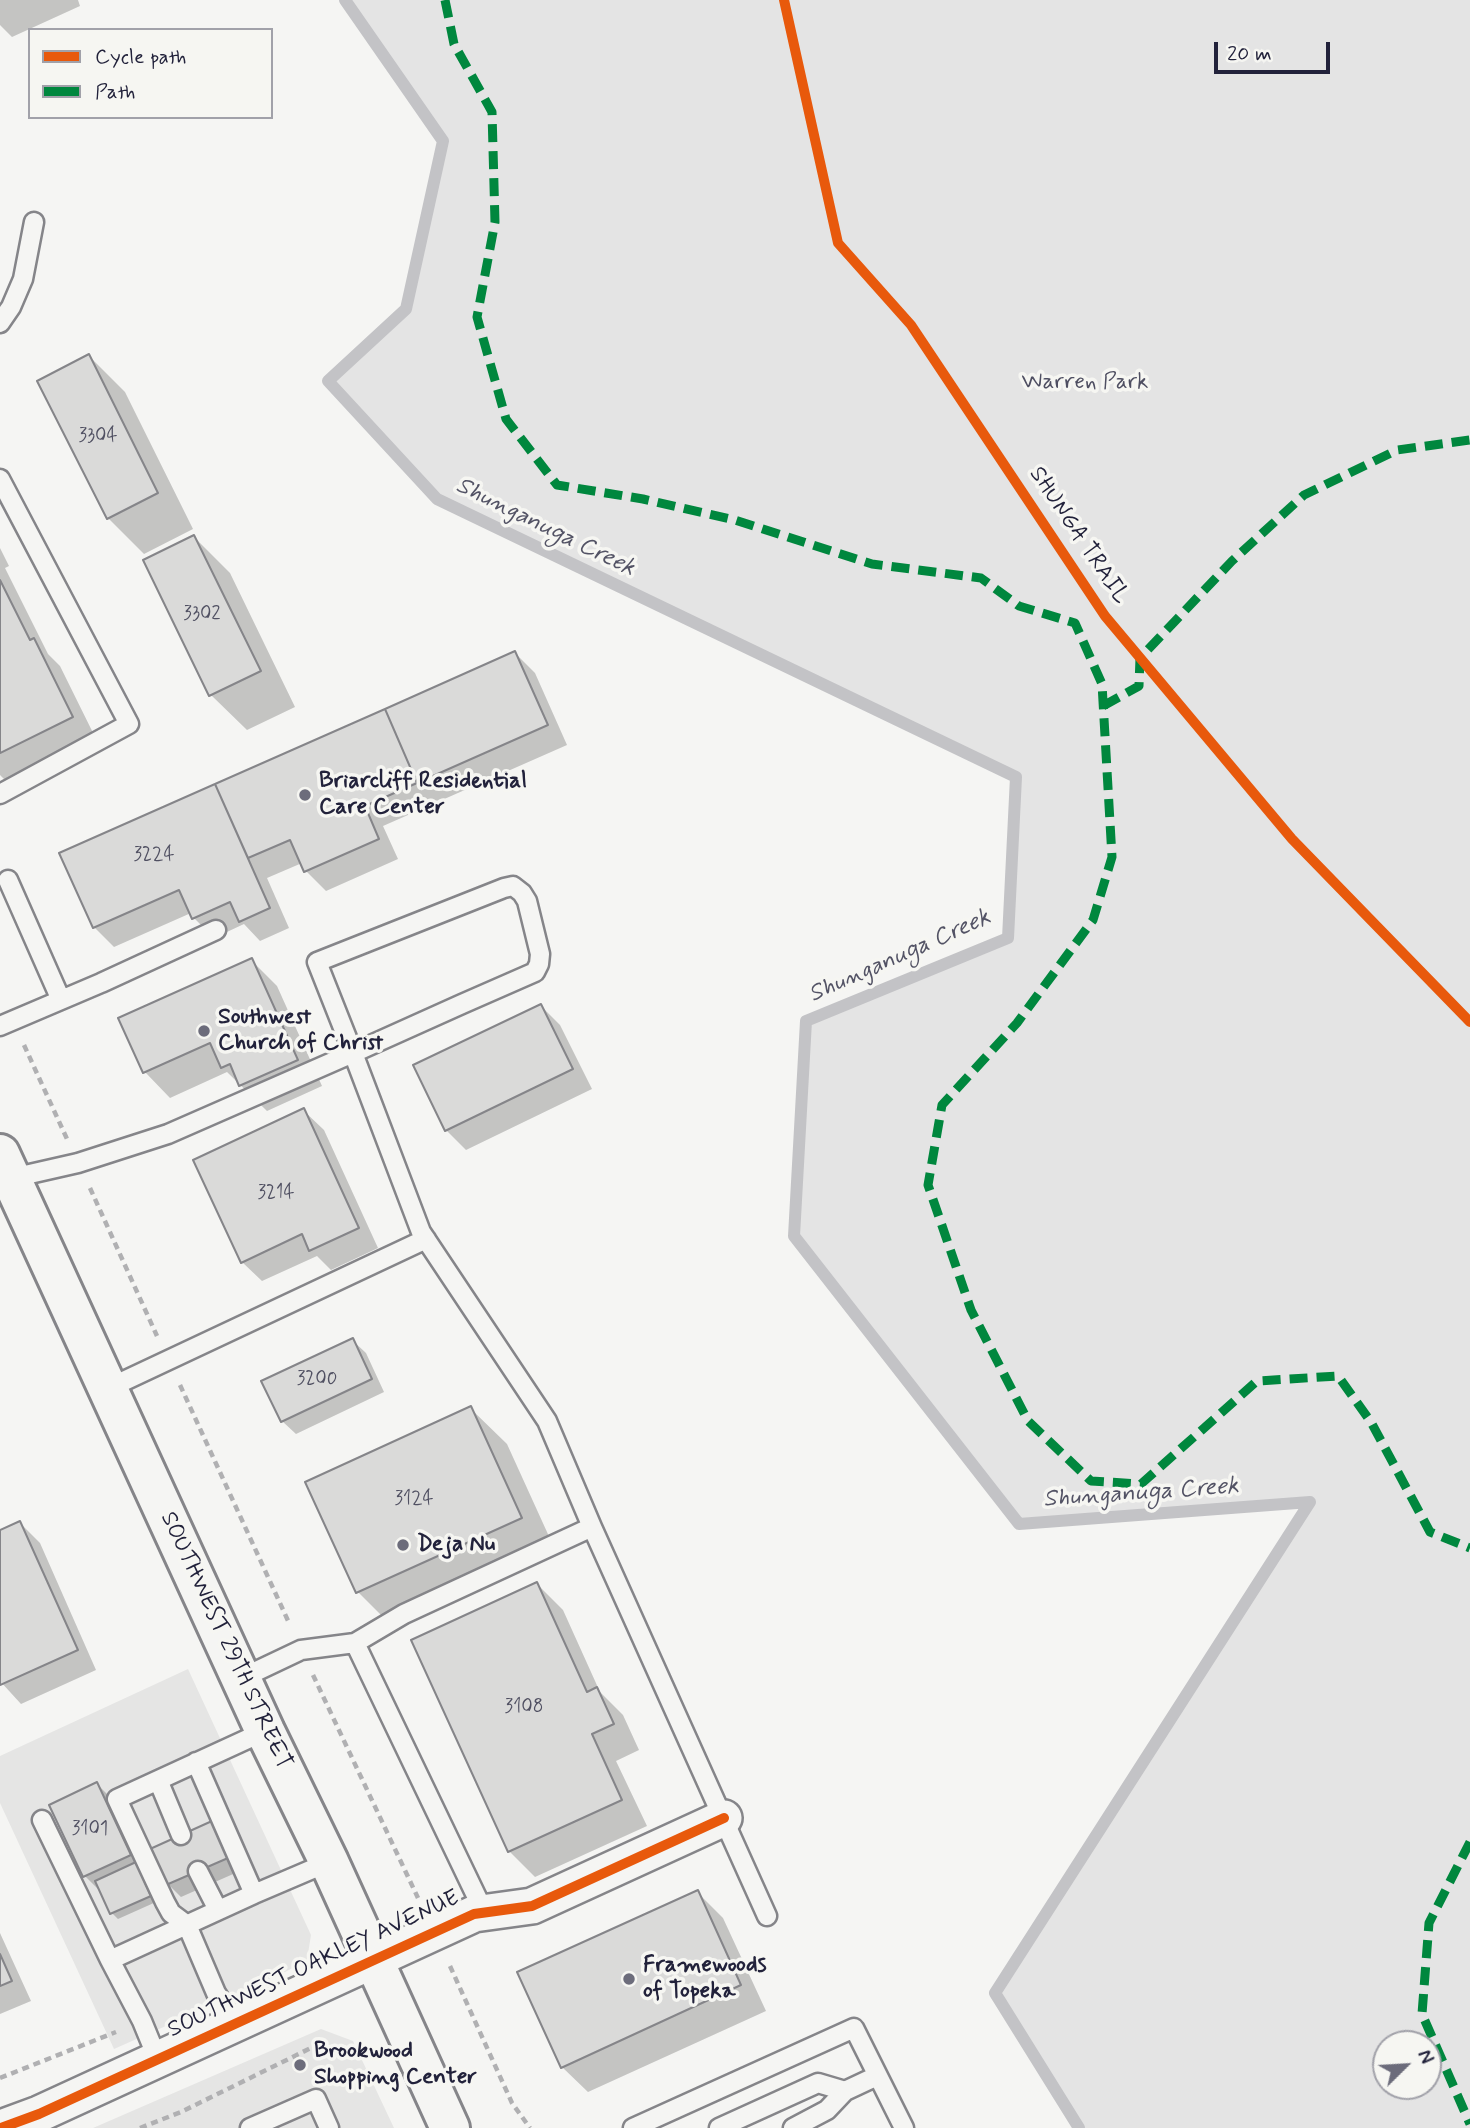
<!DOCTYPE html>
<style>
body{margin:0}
#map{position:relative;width:1470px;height:2128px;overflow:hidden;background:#f5f5f3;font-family:Mynerve,sans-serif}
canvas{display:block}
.legend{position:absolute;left:28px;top:28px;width:245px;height:91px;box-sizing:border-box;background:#f6f6f2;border:2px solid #a1a1a9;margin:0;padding:9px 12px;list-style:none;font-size:21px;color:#22223b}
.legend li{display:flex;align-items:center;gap:14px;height:35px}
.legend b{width:35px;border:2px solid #a1a1a9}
.north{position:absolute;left:1372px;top:2030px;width:70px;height:70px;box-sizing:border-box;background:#f6f6f2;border:2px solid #a1a1a9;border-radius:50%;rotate:66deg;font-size:19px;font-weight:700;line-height:28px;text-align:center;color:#22223b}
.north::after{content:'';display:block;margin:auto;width:24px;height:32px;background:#6c6c7b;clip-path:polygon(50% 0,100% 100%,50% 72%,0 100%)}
.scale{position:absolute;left:1214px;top:42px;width:116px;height:32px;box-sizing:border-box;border:4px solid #22223b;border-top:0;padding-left:9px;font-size:21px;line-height:24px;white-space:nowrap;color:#22223b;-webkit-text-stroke:5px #f6f6f2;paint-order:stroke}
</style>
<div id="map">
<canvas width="1470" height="2128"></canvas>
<ul class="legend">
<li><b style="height:9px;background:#e8590c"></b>Cycle path</li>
<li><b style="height:9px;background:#00873e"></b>Path</li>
</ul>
<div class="north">N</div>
<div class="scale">20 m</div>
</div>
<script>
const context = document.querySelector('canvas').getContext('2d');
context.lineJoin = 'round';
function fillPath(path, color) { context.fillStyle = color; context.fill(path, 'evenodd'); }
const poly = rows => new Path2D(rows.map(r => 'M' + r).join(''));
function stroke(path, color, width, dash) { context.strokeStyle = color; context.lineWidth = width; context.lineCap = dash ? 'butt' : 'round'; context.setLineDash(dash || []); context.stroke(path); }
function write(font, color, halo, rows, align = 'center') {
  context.font = font + ' Mynerve,sans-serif'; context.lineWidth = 7; context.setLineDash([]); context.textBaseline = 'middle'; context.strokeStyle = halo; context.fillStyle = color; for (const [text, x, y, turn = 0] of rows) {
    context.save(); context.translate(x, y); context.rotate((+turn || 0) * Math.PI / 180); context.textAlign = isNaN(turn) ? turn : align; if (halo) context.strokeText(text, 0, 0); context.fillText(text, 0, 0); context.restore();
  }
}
const built = poly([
 [188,1669,311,1935,307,1960,276,1977,114,2049,0,1803,0,1756],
 [321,2029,353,2041,394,2128,93,2128]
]);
const green = poly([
 [345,0,1470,0,1470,2128,1079,2128,995,1993,1309,1503,1019,1524,794,1236,806,1021,1008,937,1016,777,437,499,328,381,406,309,443,142],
 [1386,2044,1428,2044,1428,2086,1386,2086]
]);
const shadow = poly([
 [0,0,78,0,80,6,12,37,0,25],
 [89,356,125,392,193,529,144,554,108,518],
 [194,537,230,573,295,707,247,730,211,695],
 [0,548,9,566,5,568,48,654,60,666,98,743,11,786,0,775],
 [515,653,535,673,567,745,383,826,398,859,326,891,306,871,302,863,267,878,289,928,260,941,244,924,214,938,194,918,191,913,114,947,94,927,61,854],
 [251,960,277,986,322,1086,267,1111,227,1072,170,1098,145,1072,120,1019],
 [541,1006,560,1025,592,1089,466,1150,446,1130],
 [304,1111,324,1130,378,1248,331,1270,317,1256,262,1281,242,1262],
 [352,1340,366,1353,384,1392,296,1434,282,1421],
 [471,1409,507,1444,557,1554,394,1628,358,1592,308,1483],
 [20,1523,40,1543,96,1670,21,1704,0,1681,0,1532],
 [537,1584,563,1610,600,1692,623,1715,639,1750,616,1761,647,1826,535,1877,509,1851],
 [97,1784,110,1797,156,1902,118,1919,112,1913,100,1888,98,1889,85,1876],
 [212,1823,225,1837,240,1871,181,1897,168,1884],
 [697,1892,723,1918,766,2011,588,2092,562,2067],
 [0,1933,31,2001,0,2014]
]);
const stream = poly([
 [345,0,443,141,406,309,328,381,437,499,1016,777,1008,938,806,1021,794,1236,1019,1524,1310,1502,995,1993,1079,2128]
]);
const building = poly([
 [89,354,158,493,107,519,37,381,89,354],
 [194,535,261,671,209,696,143,560,194,535],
 [0,580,30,640,34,638,73,717,0,753,0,580],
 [515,651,548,725,417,783,385,709,515,651],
 [385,709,417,783,365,806,379,839,304,872,290,840,248,858,215,784,385,709],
 [215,784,270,908,239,922,230,902,192,919,179,890,93,928,59,853,215,784],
 [252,958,298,1060,239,1086,230,1064,221,1068,210,1043,143,1073,118,1018,252,958],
 [541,1004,573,1069,445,1131,413,1065,541,1004],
 [304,1108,359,1228,309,1251,302,1234,241,1263,193,1160,304,1108],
 [353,1338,372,1379,281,1422,261,1381,353,1338],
 [471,1406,522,1518,356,1593,305,1482,471,1406],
 [20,1521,78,1650,0,1685,0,1530,20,1521],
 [537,1582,587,1692,597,1687,614,1724,592,1734,622,1800,508,1852,411,1640,537,1582],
 [97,1782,131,1855,83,1877,49,1805,97,1782],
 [212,1821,228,1858,166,1885,150,1849,212,1821],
 [136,1862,151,1896,110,1914,95,1881,136,1862],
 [698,1890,741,1985,561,2068,517,1972,698,1890],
 [0,1954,12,1981,0,1986,0,1954]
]);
const path = poly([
 [24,1045,67,1139],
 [90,1188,157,1336],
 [180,1385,290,1625],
 [313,1675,418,1898],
 [450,1966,512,2103,530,2128],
 [0,2078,116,2032],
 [140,2128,181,2112,321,2043]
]);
const lane = poly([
 [0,323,11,307,23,279,34,222],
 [0,479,129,724,0,794],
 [8,880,61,1000],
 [0,1026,101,983,216,930],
 [12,1178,78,1163,168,1134,353,1053,462,1004,535,972,539,964,540,954,527,901,522,893,513,886,504,888,317,962,353,1053,421,1232,547,1421,592,1527,767,1916],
 [109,1388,426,1239],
 [355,1643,484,1912],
 [242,1678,301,1650,355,1643,404,1614,592,1527],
 [158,1780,181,1835],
 [42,1820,110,1960],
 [198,1871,218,1910],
 [254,1894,329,1862],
 [236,2024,216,1993,187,1925,171,1913,165,1902,117,1799,265,1731],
 [158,2060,142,2021,110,1960,254,1894,196,1762],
 [250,2128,316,2099,329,2128],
 [633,2128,854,2028,904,2128],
 [719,2128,818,2083,845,2091],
 [793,2128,827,2110,845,2091,877,2076]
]);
const street = poly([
 [1,2128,39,2114,474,1914,532,1906,724,1818]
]);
const secondary = poly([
 [0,1154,265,1731,329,1862,450,2128]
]);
const quiet = poly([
 [445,0,454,44,492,112,495,222,477,317,506,419,557,485,643,499,735,520,872,564,981,578,1019,606,1075,623,1102,684,1112,857,1093,920,1017,1023,942,1105,928,1185,971,1310,1028,1421,1091,1481,1141,1484,1257,1381,1338,1376,1371,1422,1430,1532,1470,1548],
 [1103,706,1139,686,1140,658,1232,561,1304,495,1397,450,1470,440],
 [1470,1842,1429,1923,1422,2014,1470,2124]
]);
const cycleway = poly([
 [784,0,838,243,911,325,1105,616,1292,839,1470,1022],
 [1,2128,39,2114,474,1914,532,1906,724,1818]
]);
const markers = [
 [305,795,7,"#6c6c7b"],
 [204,1031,7,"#6c6c7b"],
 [403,1545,7,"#6c6c7b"],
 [629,1979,7,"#6c6c7b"],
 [300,2065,7,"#6c6c7b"]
];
const numberNames = [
 ["3304",98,437],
 ["3302",202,615],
 ["3224",154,856],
 ["3214",276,1194],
 ["3200",317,1380],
 ["3124",414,1500],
 ["3108",524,1708],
 ["3101",90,1830]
];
const parkNames = [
 ["Warren Park",1085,383]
];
const streetNames = [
 ["SHUNGA TRAIL",1078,536,56],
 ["SOUTHWEST 29TH STREET",225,1641,65],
 ["SOUTHWEST OAKLEY AVENUE",314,1965,-25]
];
const poiNames = [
 ["Briarcliff Residential",319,782],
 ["Care Center",319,808],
 ["Southwest",218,1018],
 ["Church of Christ",218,1044],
 ["Deja Nu",417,1545],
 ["Framewoods",643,1966],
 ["of Topeka",643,1992],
 ["Brookwood",314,2052],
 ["Shopping Center",314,2078]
];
const waterNames = [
 ["Shunganuga Creek",545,528,26],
 ["Shunganuga Creek",900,957,-24],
 ["Shunganuga Creek",1141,1494,-4]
];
fillPath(built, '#e5e5e4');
fillPath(green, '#e4e4e4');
fillPath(shadow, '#0003');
stroke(stream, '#c3c3c6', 12);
fillPath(building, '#dadad9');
stroke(building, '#858589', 2);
stroke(lane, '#858589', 23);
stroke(street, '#858589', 40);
stroke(secondary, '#858589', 44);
stroke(path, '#b0b0b2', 4.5, [7, 5]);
stroke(lane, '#f5f5f3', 18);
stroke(street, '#f5f5f3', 35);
stroke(secondary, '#f5f5f3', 38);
stroke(quiet, '#00873e', 9, [18, 9]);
stroke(cycleway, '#e8590c', 10);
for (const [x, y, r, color] of markers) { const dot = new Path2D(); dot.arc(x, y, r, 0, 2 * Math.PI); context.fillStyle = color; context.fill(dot); stroke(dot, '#f6f6f2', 2.5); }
write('19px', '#505062', null, numberNames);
write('23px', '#4f4f62', '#f6f6f2', parkNames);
write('23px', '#22223b', '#f6f6f2', streetNames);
write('bold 23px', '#22223b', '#f6f6f2', poiNames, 'left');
write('italic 24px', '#535365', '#f6f6f2', waterNames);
</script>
